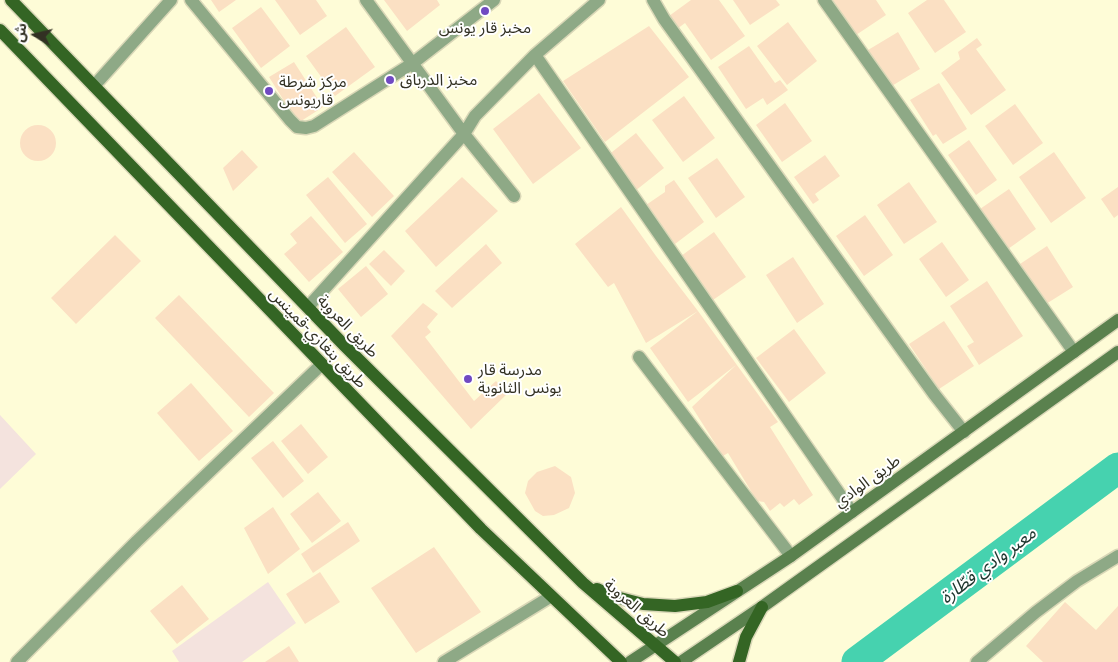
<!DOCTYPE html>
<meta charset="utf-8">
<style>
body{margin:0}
#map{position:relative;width:1118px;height:662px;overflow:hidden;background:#fefcd7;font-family:Ubuntu,"Noto Sans Arabic",sans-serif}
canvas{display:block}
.north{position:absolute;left:10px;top:10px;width:50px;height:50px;-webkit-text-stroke:4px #fff;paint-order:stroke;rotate:279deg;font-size:14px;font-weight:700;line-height:20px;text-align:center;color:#323123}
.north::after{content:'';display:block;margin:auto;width:18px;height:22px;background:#323123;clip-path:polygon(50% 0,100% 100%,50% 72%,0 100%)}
</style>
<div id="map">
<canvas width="1118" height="662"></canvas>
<div class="north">ش</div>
</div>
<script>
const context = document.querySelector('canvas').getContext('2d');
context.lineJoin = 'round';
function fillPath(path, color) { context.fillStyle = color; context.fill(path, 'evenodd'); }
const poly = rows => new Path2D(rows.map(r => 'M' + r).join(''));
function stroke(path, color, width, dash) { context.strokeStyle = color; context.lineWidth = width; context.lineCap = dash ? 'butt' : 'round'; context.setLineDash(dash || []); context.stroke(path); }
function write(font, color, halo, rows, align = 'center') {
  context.font = font + ' Ubuntu,"Noto Sans Arabic",sans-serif'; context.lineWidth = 4; context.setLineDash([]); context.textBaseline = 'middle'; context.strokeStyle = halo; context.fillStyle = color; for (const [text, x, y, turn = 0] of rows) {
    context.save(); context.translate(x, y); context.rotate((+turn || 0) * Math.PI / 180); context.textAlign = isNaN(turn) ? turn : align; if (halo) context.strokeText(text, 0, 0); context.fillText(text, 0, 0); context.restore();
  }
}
const green = poly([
 [0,415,36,454,0,489],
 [268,582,296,623,242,662,179,662,172,651]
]);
const river = poly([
 [857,662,1118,468]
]);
const building = poly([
 [211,0,236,0,219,12],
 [275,0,316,0,327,16,300,35],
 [384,0,437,0,440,5,407,31],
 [691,0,719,0,745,36,711,60,685,23,677,29,669,16],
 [733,0,776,0,780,5,750,25],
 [833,0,876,0,886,15,856,35],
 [927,0,944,0,966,32,935,53,908,13],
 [261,7,290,46,261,68,232,28],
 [788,22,817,61,787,85,757,46],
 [649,26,689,77,605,142,563,81],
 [346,27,375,67,335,96,306,56],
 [898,32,920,69,890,87,868,50],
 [977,38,982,45,976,49,1006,90,971,115,941,73,960,59,958,52],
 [749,46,775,83,780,80,788,90,767,105,763,98,746,109,718,67],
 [294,62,323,107,298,123,269,77],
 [939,83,967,129,943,144,936,134,933,136,910,100],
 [539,93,581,148,533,184,493,129],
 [684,96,715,138,683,162,652,120],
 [785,103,812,141,782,162,756,125],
 [1015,104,1043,143,1013,165,985,126],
 '20 143a18 18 0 1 1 36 0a18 18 0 1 1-36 0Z',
 [636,133,664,168,635,191,607,156],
 [969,140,997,180,976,195,948,155],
 [242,150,258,167,233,191,223,168],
 [354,152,394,196,372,217,332,172],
 [1054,152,1086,198,1051,223,1019,177],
 [825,155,840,176,815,194,819,200,813,204,794,177],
 [717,158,745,197,716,218,688,178],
 [328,177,367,224,345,243,306,195],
 [462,177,498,211,436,267,405,231],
 [674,180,704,222,675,244,646,205,665,192,665,186],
 [909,182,937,222,904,244,877,205],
 [1118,187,1118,215,1114,218,1101,199],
 [1009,189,1036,229,1008,249,980,209],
 [621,207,656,256,698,311,778,422,770,427,813,495,799,505,794,499,784,507,780,503,770,511,764,502,757,501,728,453,723,456,692,407,736,365,688,402,650,348,698,311,646,343,614,283,608,287,575,244],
 [865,215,893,255,864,276,836,236],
 [311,216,343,252,309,282,284,254,297,243,290,234],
 [714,232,746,277,713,300,681,256],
 [115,235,141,261,76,324,51,298],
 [942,242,969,280,946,297,919,259],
 [486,244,502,263,452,308,435,291],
 [1047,246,1073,287,1046,304,1020,264],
 [384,250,405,271,391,286,369,264],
 [793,257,824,304,797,323,766,275],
 [366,266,388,294,361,317,338,289],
 [987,281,1023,336,979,365,967,346,974,342,950,306],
 [179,295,274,393,249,417,155,318],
 [423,303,438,314,427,327,431,332,425,337,474,401,496,381,507,394,471,429,391,336],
 [944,321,974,366,939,389,909,344],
 [794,329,826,373,789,402,756,358],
 [191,383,233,431,199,461,157,413],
 [301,424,328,457,308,474,281,441],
 [273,441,304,481,283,498,251,458],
 [555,466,571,477,575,493,569,508,554,515,543,516,535,511,525,493,528,481,537,472],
 [318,492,341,521,312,543,290,514],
 [273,507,300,549,268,574,244,528],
 [348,522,360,541,313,573,301,554],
 [434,547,481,612,416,653,371,588],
 [320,572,340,602,305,624,286,594],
 [182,585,209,619,177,644,150,611],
 [1065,602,1096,630,1118,606,1118,662,1043,662,1026,646],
 [289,646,299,662,265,662]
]);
const street = poly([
 [191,0,290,120,297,127,306,128,314,126,413,63,494,0],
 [366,0,464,134,514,196],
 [653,0,664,19,934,394,964,432],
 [824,0,1074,352],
 [535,55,852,512],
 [94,86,171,0],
 [308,307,464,134,475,116,535,55,599,0],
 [639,357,791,556],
 [17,662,137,541,321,365],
 [444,662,550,597],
 [977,662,1036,612,1077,581,1118,556]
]);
const secondary = poly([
 [630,662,791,556,1118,320],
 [681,662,762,607,1118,352]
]);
const primary = poly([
 [11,0,344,345,583,583,675,662],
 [0,30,481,529,621,662],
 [597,589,612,596,643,604,675,606,707,602,737,591],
 [739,662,746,637,762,607]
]);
const markers = [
 [485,11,5,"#704ac2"],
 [390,80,5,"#704ac2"],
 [269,91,5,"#704ac2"],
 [468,379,5,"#704ac2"]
];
const poiNames = [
 ["مخبز قار يونس",485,28,"center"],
 ["مخبز الدرباق",400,80],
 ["مركز شرطة",279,82],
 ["قاريونس",279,100],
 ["مدرسة قار",478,370],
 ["يونس الثانوية",478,388]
];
const streetNames = [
 ["طريق العروبة",348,326,46],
 ["طريق بنغازي-قمينس",318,338,46],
 ["طريق الوادي",867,481,-36],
 ["طريق العروبة",637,608,41]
];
const waterNames = [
 ["معبر وادي قطّارة",988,565,-37]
];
fillPath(green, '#f4e3de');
stroke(river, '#46d2af', 31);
fillPath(building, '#fbe0c3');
stroke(street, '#d9d7b7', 15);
stroke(secondary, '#d9d7b7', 15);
stroke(primary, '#d9d7b7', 15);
stroke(street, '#8ea986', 12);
stroke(secondary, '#5a814e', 12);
stroke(primary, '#346524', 12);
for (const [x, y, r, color] of markers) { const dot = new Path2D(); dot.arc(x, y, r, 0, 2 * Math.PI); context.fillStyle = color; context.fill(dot); stroke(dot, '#fff', 2); }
write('16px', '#323123', '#fff', poiNames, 'left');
write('16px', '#323123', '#fff', streetNames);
write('italic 18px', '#203730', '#fff', waterNames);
</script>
